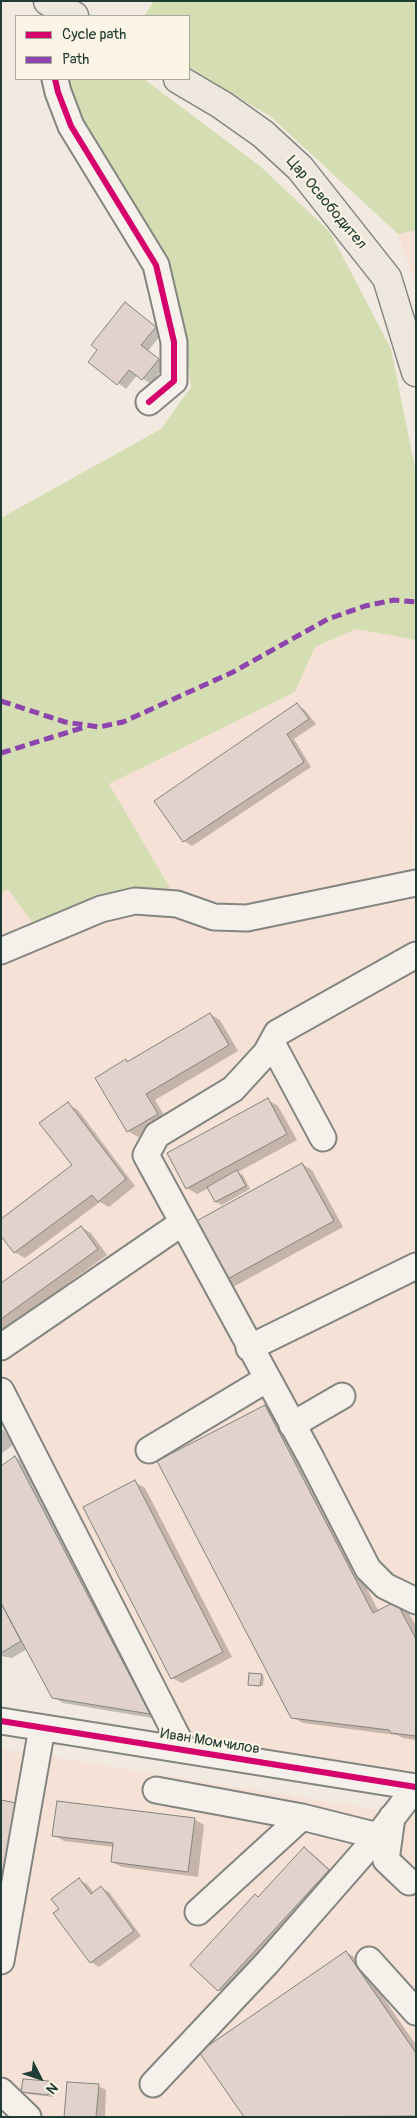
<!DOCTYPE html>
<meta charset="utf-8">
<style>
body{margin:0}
#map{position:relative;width:417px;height:2118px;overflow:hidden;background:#f2e9e1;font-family:Pangolin,sans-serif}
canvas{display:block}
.frame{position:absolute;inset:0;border:2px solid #1f3d34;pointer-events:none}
.legend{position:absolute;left:15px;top:15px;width:175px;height:65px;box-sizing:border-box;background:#fcf5e5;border:1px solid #a4ab9e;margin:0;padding:6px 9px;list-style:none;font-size:15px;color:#1f3d34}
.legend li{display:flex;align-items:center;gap:10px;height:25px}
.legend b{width:25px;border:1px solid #a4ab9e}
.north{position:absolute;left:15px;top:2053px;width:50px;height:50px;-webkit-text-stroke:4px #fcf5e5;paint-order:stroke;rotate:131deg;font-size:14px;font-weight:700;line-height:20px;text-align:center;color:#1f3d34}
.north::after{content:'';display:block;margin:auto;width:18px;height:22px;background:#1f3d34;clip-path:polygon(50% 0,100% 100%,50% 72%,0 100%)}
</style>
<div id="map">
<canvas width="417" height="2118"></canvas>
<div class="frame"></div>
<ul class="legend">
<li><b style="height:6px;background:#d6006c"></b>Cycle path</li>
<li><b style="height:6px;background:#8e44ad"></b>Path</li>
</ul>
<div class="north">N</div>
</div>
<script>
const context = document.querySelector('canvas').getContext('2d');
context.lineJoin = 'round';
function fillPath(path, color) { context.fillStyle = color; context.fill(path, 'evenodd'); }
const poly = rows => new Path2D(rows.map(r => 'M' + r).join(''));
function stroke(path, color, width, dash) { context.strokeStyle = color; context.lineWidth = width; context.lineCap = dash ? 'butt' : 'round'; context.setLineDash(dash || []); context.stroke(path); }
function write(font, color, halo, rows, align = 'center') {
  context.font = font + ' Pangolin,sans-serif'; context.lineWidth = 4; context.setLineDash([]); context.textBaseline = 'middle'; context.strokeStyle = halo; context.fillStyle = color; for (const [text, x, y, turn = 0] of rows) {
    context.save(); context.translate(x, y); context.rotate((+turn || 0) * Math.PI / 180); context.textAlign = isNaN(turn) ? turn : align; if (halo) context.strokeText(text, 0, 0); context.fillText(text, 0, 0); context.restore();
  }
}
const built = poly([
 [416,230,416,287,398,234],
 [356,629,416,640,416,755,411,880,416,901,416,1777,194,1745,1,1393,1,893,8,888,101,900,169,887,109,784,295,692,315,647],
 [1,1749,416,1816,416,2117,1,2117]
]);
const green = poly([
 [154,1,416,1,416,230,398,234,270,116,189,69,189,16,144,16],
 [64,79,144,79,261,167,330,232,391,349,416,473,416,640,356,629,315,647,295,692,109,784,170,888,101,900,37,929,8,889,1,893,1,518,161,429,191,387,183,325,171,270,143,219,90,140]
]);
const shadow = poly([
 [133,309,163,332,148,351,166,364,151,384,137,375,126,389,90,362],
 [297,705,305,710,316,724,294,739,311,767,192,846,184,841],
 [210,1014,220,1020,238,1051,155,1100,167,1120,138,1137,128,1131,126,1061,129,1063],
 [268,1100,278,1106,297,1140,238,1172,243,1175,250,1189,222,1205,216,1202,209,1188,197,1194,187,1188],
 [68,1104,78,1110,135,1186,109,1207,100,1202,25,1258,14,1252,74,1165],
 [302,1164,312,1170,343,1227,233,1287,223,1281],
 [81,1227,91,1233,107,1255,1,1332,1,1285],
 [265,1406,275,1412,379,1612,396,1603,406,1608,416,1626,416,1740,403,1738,397,1735,303,1723,292,1717],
 [1,1427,14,1444,1,1454],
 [15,1457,25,1463,158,1719,63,1703,53,1697,27,1649,12,1658,1,1656,1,1468],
 [135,1482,145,1488,232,1657,182,1683,172,1678],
 [261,1675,264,1676,263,1686,249,1684],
 [194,1819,204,1825,198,1877,122,1867,112,1862,114,1847,64,1841,54,1835],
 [304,1849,314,1855,338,1877,228,1996,218,1990,255,1895,259,1898],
 [79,1880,87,1884,94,1893,101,1888,109,1892,141,1936,99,1967,91,1962,55,1913,61,1909],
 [346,1952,356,1958,416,2045,416,2117,245,2117],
 [49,2082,54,2086,53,2097,28,2094,22,2091],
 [98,2086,106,2090,105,2117,66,2117]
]);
const building = poly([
 [125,302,156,327,141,345,159,359,142,380,129,370,117,385,88,362,97,350,91,345,125,302],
 [297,703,309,719,287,734,304,762,183,842,154,801,297,703],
 [210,1013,229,1045,146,1094,158,1114,127,1132,95,1078,126,1059,127,1062,210,1013],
 [268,1098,287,1134,186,1189,167,1153,268,1098],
 [68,1102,126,1179,98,1202,92,1195,14,1253,1,1236,1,1219,72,1165,39,1123,68,1102],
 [302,1163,334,1221,222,1282,191,1224,302,1163],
 [237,1170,246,1186,215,1202,207,1187,237,1170],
 [81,1226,98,1249,1,1319,1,1283,81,1226],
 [265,1405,373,1613,396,1601,416,1639,416,1736,391,1733,389,1730,291,1718,157,1461,265,1405],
 [15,1456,150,1714,52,1698,1,1603,1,1466,15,1456],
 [135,1480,223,1652,171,1679,83,1507,135,1480],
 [1,1603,21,1641,1,1653,1,1603],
 [249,1673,262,1674,260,1686,248,1685,249,1673],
 [1,1800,16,1803,1,1891,1,1800],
 [57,1801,195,1818,188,1872,111,1862,113,1843,52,1836,57,1801],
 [304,1847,329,1870,218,1991,190,1965,255,1894,258,1897,304,1847],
 [79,1878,91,1894,101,1886,134,1931,90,1963,53,1913,59,1909,51,1899,79,1878],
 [346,1951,416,2053,416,2116,244,2117,199,2052,346,1951],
 [23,2079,49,2081,48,2095,21,2092,23,2079],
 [67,2082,99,2084,96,2117,64,2117,67,2082]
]);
const minor = poly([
 [55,79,58,92,71,126,156,265,174,342,174,381,149,402],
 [1,951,101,909,135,901,177,904,214,917,247,918,416,883],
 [416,955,277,1033,266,1053,233,1089,157,1135,146,1155,311,1458,368,1569,385,1586,416,1601],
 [272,1043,323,1138],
 [1,1347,182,1223],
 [249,1348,416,1266],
 [1,1391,184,1750],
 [292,1425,342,1396],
 [149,1450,267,1379],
 [1,1721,416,1787],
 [156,1790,302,1817,378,1836],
 [392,1817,386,1860,409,1882],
 [198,1912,302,1817],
 [369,1960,416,2012],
 [1,1961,42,1728],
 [153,2084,267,1963,378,1836,416,1787],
 [1,2091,28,2117]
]);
const major = poly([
 [48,1,74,16],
 [178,79,222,105,263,134,300,168,387,278,416,372]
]);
const quiet = poly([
 [1,701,65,722,99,727,123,722,233,672,328,619,365,606,394,600,416,602],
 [1,753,85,727]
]);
const cycleway = poly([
 [55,79,58,92,71,126,156,265,174,342,174,381,149,402],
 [1,1721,416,1787]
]);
const streetNames = [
 ["Цар Освободител",326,203,50],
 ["Иван Момчилов",210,1742,9]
];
fillPath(built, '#f5e1d5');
fillPath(green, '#d5deb2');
fillPath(shadow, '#0003');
fillPath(building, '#e1d2cc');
stroke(building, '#838580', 1);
stroke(minor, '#838580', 29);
stroke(major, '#838580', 31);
stroke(minor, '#f5f1ea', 25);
stroke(major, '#eee7de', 28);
stroke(quiet, '#8e44ad', 5, [10, 5]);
stroke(cycleway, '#d6006c', 6);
write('15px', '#1f3d34', '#fcf5e5', streetNames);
</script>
